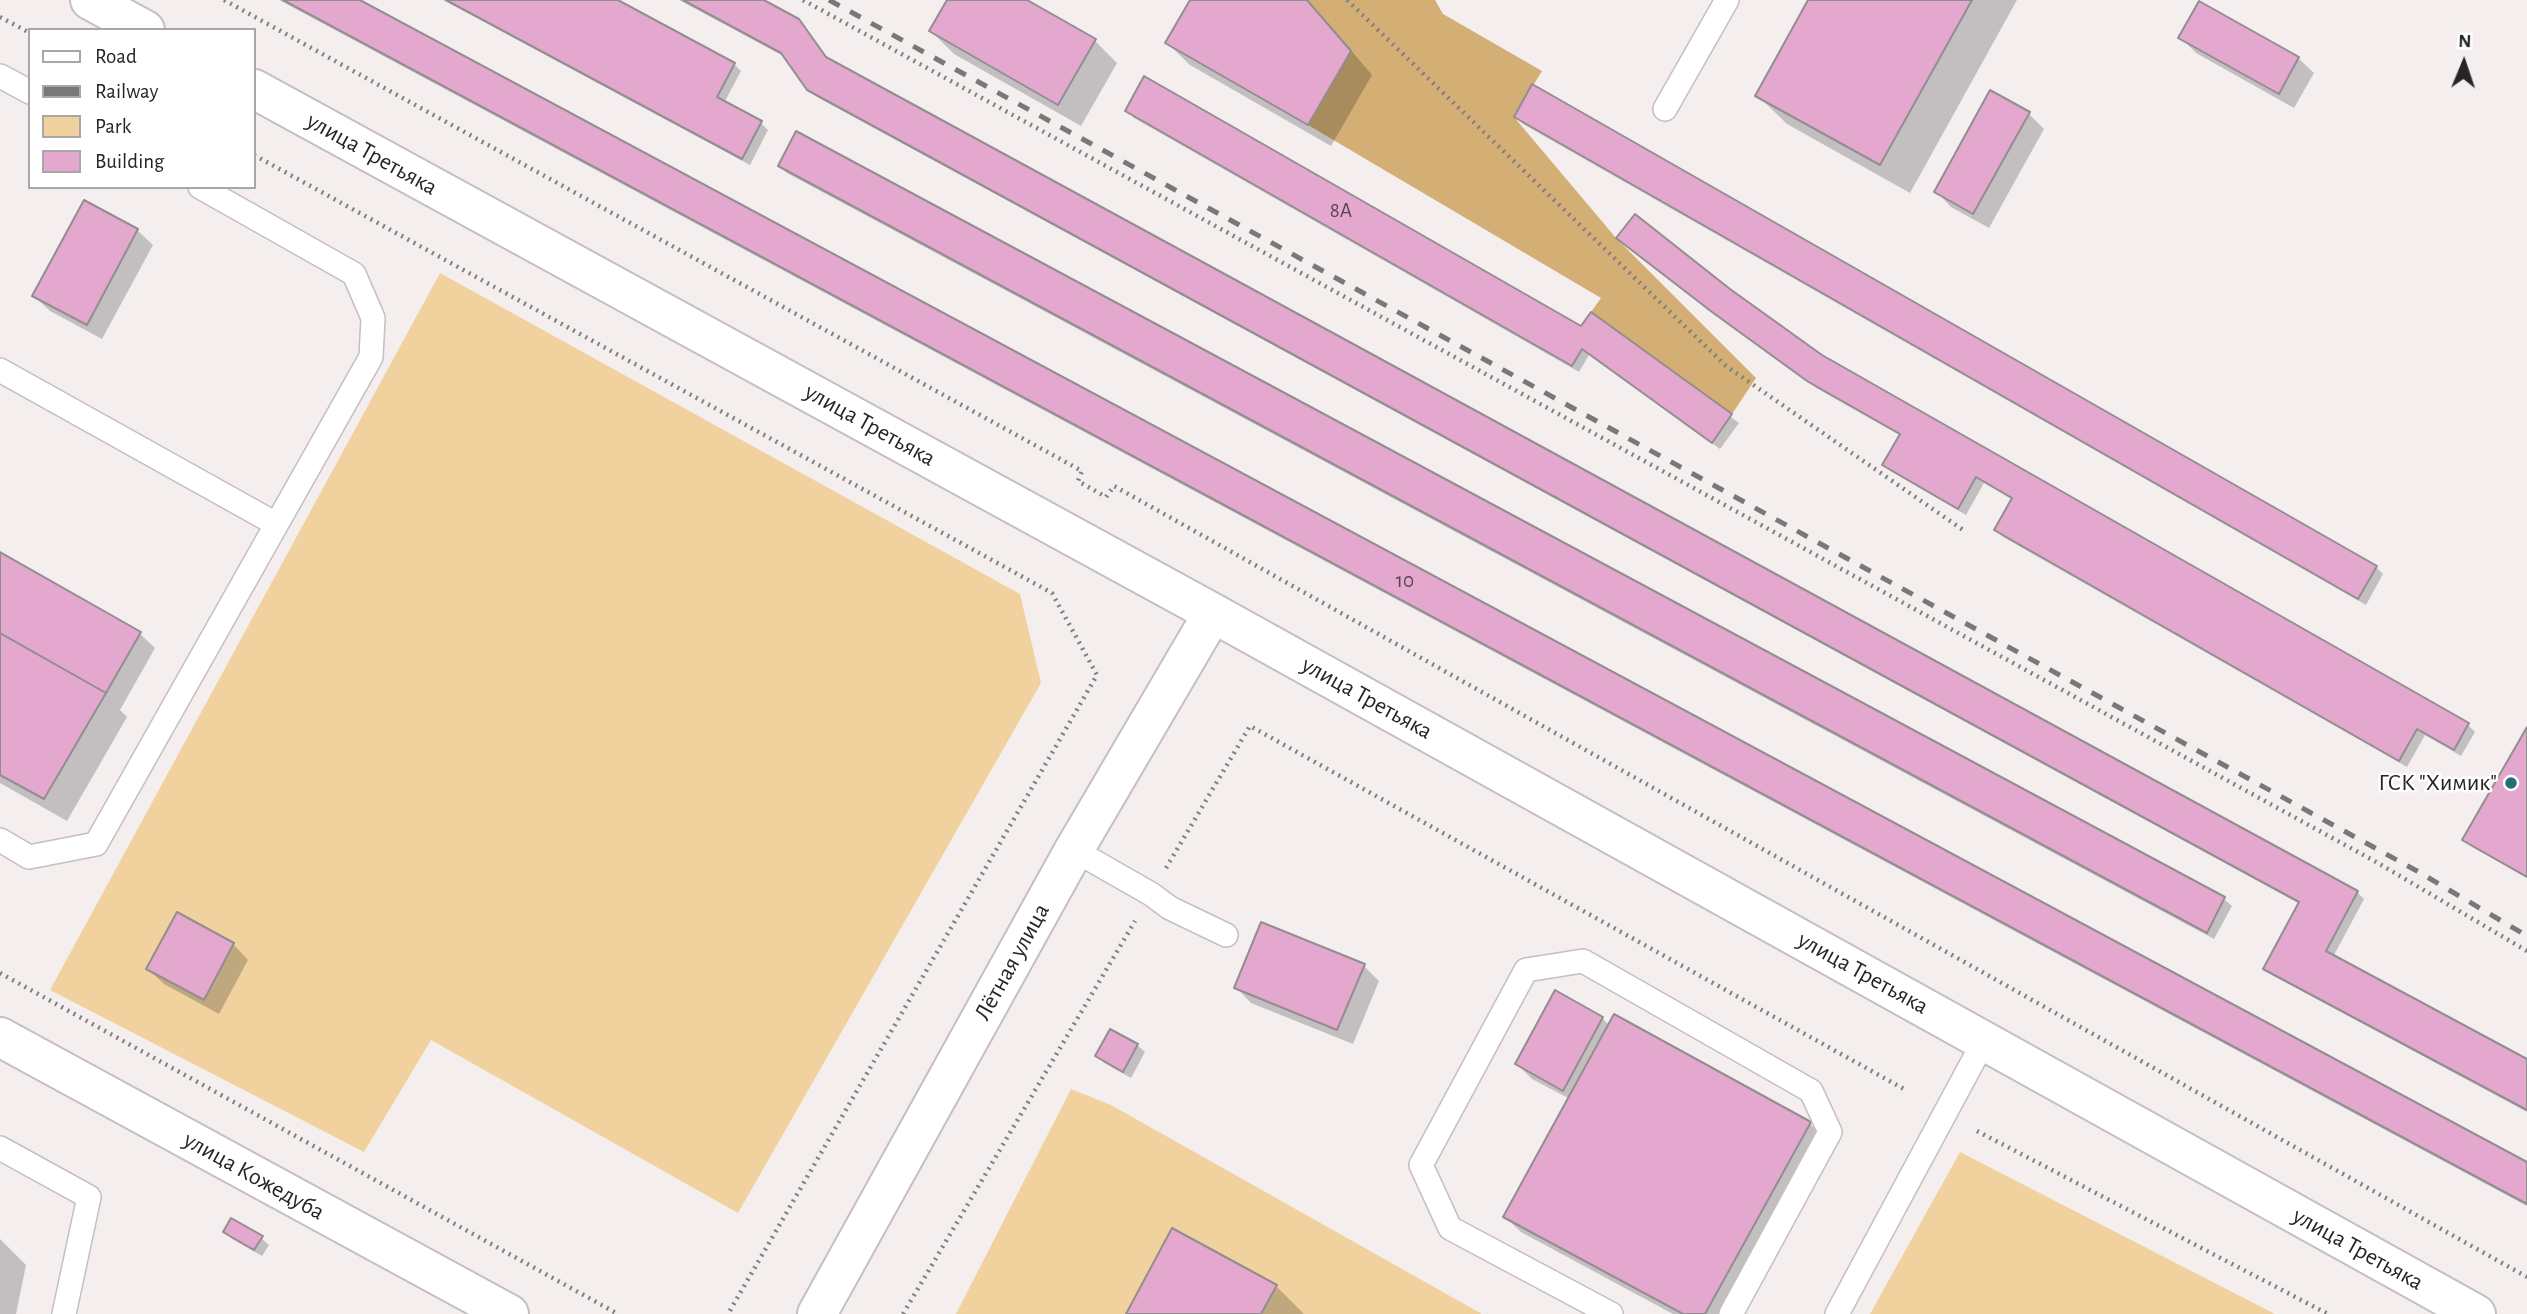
<!DOCTYPE html>
<meta charset="utf-8">
<style>
body{margin:0}
#map{position:relative;width:2527px;height:1314px;overflow:hidden;background:#f4eeef;font-family:"Alegreya Sans",sans-serif}
canvas{display:block}
.legend{position:absolute;left:28px;top:28px;width:228px;height:161px;box-sizing:border-box;background:#fff;border:2px solid #a8a7a7;margin:0;padding:9px 12px;list-style:none;font-size:21px;color:#262424}
.legend li{display:flex;align-items:center;gap:14px;height:35px}
.legend b{width:35px;border:2px solid #a8a7a7}
.north{position:absolute;left:2429px;top:28px;width:70px;height:70px;-webkit-text-stroke:5px #fff;paint-order:stroke;rotate:2deg;font-size:19px;font-weight:700;line-height:28px;text-align:center;color:#262424}
.north::after{content:'';display:block;margin:auto;width:24px;height:32px;background:#262424;clip-path:polygon(50% 0,100% 100%,50% 72%,0 100%)}
</style>
<div id="map">
<canvas width="2527" height="1314"></canvas>
<ul class="legend">
<li><b style="height:9px;background:#fff"></b>Road</li>
<li><b style="height:9px;background:#7a7777"></b>Railway</li>
<li><b style="height:19px;background:#f1d29e"></b>Park</li>
<li><b style="height:19px;background:#e4a7ce"></b>Building</li>
</ul>
<div class="north">N</div>
</div>
<script>
const context = document.querySelector('canvas').getContext('2d');
context.lineJoin = 'round';
function fillPath(path, color) { context.fillStyle = color; context.fill(path, 'evenodd'); }
const poly = rows => new Path2D(rows.map(r => 'M' + r).join(''));
function stroke(path, color, width, dash) { context.strokeStyle = color; context.lineWidth = width; context.lineCap = dash ? 'butt' : 'round'; context.setLineDash(dash || []); context.stroke(path); }
function write(font, color, halo, rows, align = 'center') {
  context.font = font + ' "Alegreya Sans",sans-serif'; context.lineWidth = 5; context.setLineDash([]); context.textBaseline = 'middle'; context.strokeStyle = halo; context.fillStyle = color; for (const [text, x, y, turn = 0] of rows) {
    context.save(); context.translate(x, y); context.rotate((+turn || 0) * Math.PI / 180); context.textAlign = isNaN(turn) ? turn : align; if (halo) context.strokeText(text, 0, 0); context.fillText(text, 0, 0); context.restore();
  }
}
const green = poly([
 [440,273,1020,594,1041,683,738,1213,431,1040,364,1152,50,990],
 [1071,1089,1111,1105,1482,1314,956,1314],
 [1960,1152,2275,1314,1870,1314]
]);
const forest = poly([
 [1307,0,1435,0,1443,14,1542,71,1514,117,1616,238,1756,378,1732,414,1591,312,1601,298,1308,125,1351,51]
]);
const shadow = poly([
 [279,0,357,0,2527,1164,2527,1206],
 [443,0,615,0,734,64,741,71,724,103,761,123,768,130,750,165],
 [679,0,760,0,798,20,829,61,2357,892,2364,899,2333,957,2527,1061,2527,1112,2272,975,2265,968,2300,904,817,97,787,58],
 [949,0,1024,0,1095,41,1117,63,1081,126,954,54,931,31],
 [1192,0,1304,0,1327,22,1372,75,1331,146,1190,65,1167,43],
 [1810,0,2017,0,1910,193,1787,124,1757,95],
 [2180,37,2298,58,2314,73,2294,108,2196,53],
 [1127,110,1582,328,1591,315,1739,423,1720,449,1589,355,1579,372,1134,118],
 [2029,114,2044,129,1989,228,1951,207,1936,191],
 [1516,117,2376,567,2383,574,2366,605,1523,124],
 [797,133,2224,899,2232,906,2214,939,787,173,780,166],
 [85,202,137,230,153,245,102,339,50,311,34,296],
 [1626,246,1729,290,1821,356,2468,725,2475,732,2461,756,2425,735,2407,767,2003,537,1996,530,2013,500,1984,483,1966,515,1892,472,1885,465,1901,436,1816,388,1721,319],
 [0,554,139,633,155,648,120,710,127,717,67,821,0,783],
 [2527,730,2527,878,2472,847,2465,839],
 [233,944,248,960,219,1014,164,984,148,969],
 [1364,966,1379,981,1353,1044,1251,1003,1236,987],
 [1602,1018,1610,1026,1810,1124,1825,1139,1728,1314,1673,1314,1521,1232,1505,1217,1570,1099,1532,1079,1517,1064],
 [1137,1045,1145,1052,1131,1078,1104,1063,1097,1056],
 [225,1232,261,1238,269,1245,262,1256,232,1239],
 [0,1239,26,1265,16,1314,0,1314],
 [1276,1286,1304,1314,1128,1314]
]);
const building = poly([
 [283,0,360,0,2527,1162,2527,1204,283,0],
 [446,0,618,0,735,63,717,97,762,121,742,159,446,0],
 [683,0,764,0,799,19,826,57,2358,891,2326,951,2527,1059,2527,1110,2263,969,2299,902,807,90,781,53,683,0],
 [947,0,1027,0,1096,39,1058,105,929,31,947,0],
 [1190,0,1307,0,1351,51,1308,125,1165,43,1190,0],
 [1808,0,1972,0,1880,165,1755,96,1808,0],
 [2199,1,2299,57,2279,94,2178,38,2199,1],
 [1144,76,1581,326,1591,312,1732,414,1712,443,1582,349,1572,366,1125,111,1144,76],
 [1532,84,2377,566,2358,599,1514,117,1532,84],
 [1990,90,2030,112,1973,214,1934,192,1990,90],
 [796,131,2225,897,2207,933,778,166,796,131],
 [84,200,138,229,87,325,32,296,84,200],
 [1635,214,1730,289,1822,355,2469,723,2454,750,2417,729,2399,761,1994,530,2012,498,1976,477,1958,509,1882,465,1900,434,1807,381,1712,312,1616,238,1635,214],
 [0,552,141,632,106,693,0,633,0,552],
 [0,633,106,693,44,799,0,775,0,633],
 [2527,727,2527,877,2462,840,2527,727],
 [177,912,234,943,204,1000,146,969,177,912],
 [1261,922,1365,964,1337,1030,1234,988,1261,922],
 [1555,990,1603,1017,1563,1091,1515,1064,1555,990],
 [1614,1014,1811,1122,1705,1314,1683,1314,1503,1217,1614,1014],
 [1110,1029,1138,1044,1123,1072,1095,1056,1110,1029],
 [231,1218,263,1236,254,1250,223,1232,231,1218],
 [1172,1228,1277,1285,1261,1314,1126,1314,1172,1228]
]);
const path = poly([
 [224,0,1082,471,1078,481,1106,497,1114,486,2527,1277],
 [803,0,2378,863,2527,951],
 [1347,0,1726,366,1966,532],
 [0,17,30,33],
 [254,155,1052,593,1097,675,728,1314],
 [1166,868,1250,726,1904,1089],
 [0,973,618,1314],
 [1977,1131,2328,1314],
 [903,1314,1135,921]
]);
const service = poly([
 [0,76,30,92],
 [1665,109,1727,0],
 [0,370,276,524],
 [0,840,29,857,96,844,371,357,373,318,354,274,200,187],
 [1074,850,1151,894,1170,908,1226,935],
 [0,1148,89,1197,64,1314],
 [1611,1314,1450,1228,1421,1165,1526,970,1583,961,1811,1091,1830,1132,1731,1314],
 [1837,1314,1984,1041]
]);
const minor = poly([
 [90,0,145,30],
 [254,89,1213,613,2476,1314],
 [0,1037,509,1314],
 [817,1314,1074,850,1213,613]
]);
const rail = poly([
 [829,0,2417,871,2527,936]
]);
const markers = [
 [2511,783,7,"#256e79"]
];
const numberNames = [
 ["8А",1341,211],
 ["10",1405,581]
];
const streetNames = [
 ["улица Третьяка",372,154,29],
 ["улица Третьяка",870,425,29],
 ["улица Третьяка",1367,698,29],
 ["Лётная улица",1012,962,-61],
 ["улица Третьяка",1863,973,29],
 ["улица Кожедуба",254,1176,29],
 ["улица Третьяка",2358,1249,29]
];
const poiNames = [
 ["ГСК \"Химик\"",2497,783]
];
fillPath(green, '#f1d29e');
fillPath(forest, '#d3af75');
fillPath(shadow, '#0003');
fillPath(building, '#e4a7ce');
stroke(building, '#928e90', 2);
stroke(service, '#c5bfbf', 26);
stroke(minor, '#c5bfbf', 42);
stroke(path, '#837f7f', 4.5, [2, 5]);
stroke(service, '#fff', 23);
stroke(minor, '#fff', 38);
stroke(rail, '#7a7777', 5, [12, 12]);
for (const [x, y, r, color] of markers) { const dot = new Path2D(); dot.arc(x, y, r, 0, 2 * Math.PI); context.fillStyle = color; context.fill(dot); stroke(dot, '#fff', 2.5); }
write('21px', '#56454e', null, numberNames);
write('24px', '#262424', '#fff', streetNames);
write('24px', '#262424', '#fff', poiNames, 'right');
</script>
